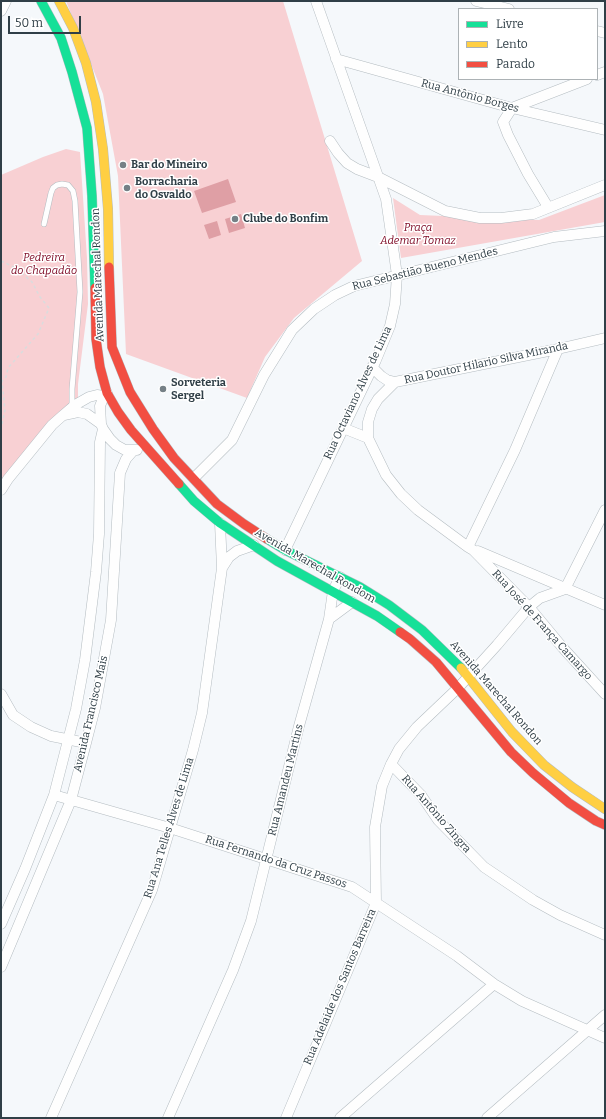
<!DOCTYPE html>
<meta charset="utf-8">
<style>
body{margin:0}
#map{position:relative;width:606px;height:1119px;overflow:hidden;background:#f5f8fb;font-family:Bitter,serif}
canvas{display:block}
.frame{position:absolute;inset:0;border:2px solid #303f47;pointer-events:none}
.legend{position:absolute;left:458px;top:8px;width:140px;height:72px;box-sizing:border-box;background:#fff;border:1px solid #acb2b5;margin:0;padding:5px 7px;list-style:none;font-size:12px;color:#303f47}
.legend li{display:flex;align-items:center;gap:8px;height:20px}
.legend b{width:20px;border:1px solid #acb2b5}
.scale{position:absolute;left:8px;top:16px;width:73px;height:18px;box-sizing:border-box;border:2px solid #303f47;border-top:0;padding-left:5px;font-size:12px;line-height:14px;white-space:nowrap;color:#303f47;-webkit-text-stroke:3px #fff;paint-order:stroke}
</style>
<div id="map">
<canvas width="606" height="1119"></canvas>
<div class="frame"></div>
<ul class="legend">
<li><b style="height:5px;background:#16e098"></b>Livre</li>
<li><b style="height:5px;background:#ffcf43"></b>Lento</li>
<li><b style="height:5px;background:#f24e42"></b>Parado</li>
</ul>
<div class="scale">50 m</div>
</div>
<script>
const context = document.querySelector('canvas').getContext('2d');
context.lineJoin = 'round';
function fillPath(path, color) { context.fillStyle = color; context.fill(path, 'evenodd'); }
const poly = rows => new Path2D(rows.map(r => 'M' + r).join(''));
function stroke(path, color, width, dash) { context.strokeStyle = color; context.lineWidth = width; context.lineCap = dash ? 'butt' : 'round'; context.setLineDash(dash || []); context.stroke(path); }
function write(font, color, halo, rows, align = 'center') {
  context.font = font + ' Bitter,serif'; context.lineWidth = 3; context.setLineDash([]); context.textBaseline = 'middle'; context.strokeStyle = halo; context.fillStyle = color; for (const [text, x, y, turn = 0] of rows) {
    context.save(); context.translate(x, y); context.rotate((+turn || 0) * Math.PI / 180); context.textAlign = isNaN(turn) ? turn : align; if (halo) context.strokeText(text, 0, 0); context.fillText(text, 0, 0); context.restore();
  }
}
const green = poly([
 [66,1,283,1,362,261,294,318,265,357,247,398,126,354,118,176,103,94],
 [66,149,80,152,87,258,88,304,78,384,78,399,1,485,1,175,43,157],
 [605,195,605,222,401,258,393,198,420,215,539,220]
]);
const water = poly([
 [228,179,236,202,202,213,194,191],
 [241,214,245,228,229,233,225,219],
 [217,221,221,235,209,239,204,225]
]);
const path = poly([
 [1,261,16,268,32,282,40,297,49,308,38,334,8,368,6,377,2,381,5,410,1,429]
]);
const lane = poly([
 [44,224,51,193,53,188,57,185,62,184,68,185,73,191,75,201,80,292,72,389,72,407]
]);
const street = poly([
 [476,1,509,9],
 [1,11,6,1],
 [597,31,605,33],
 [336,59,512,108,605,130],
 [597,75,605,72],
 [330,141,338,153,347,163,357,169,378,177,445,211,480,218,501,218,533,214,605,185],
 [548,207,528,174,508,135,503,122,512,108,587,79],
 [372,367,381,376,387,380,395,382,558,349,605,338],
 [107,393,104,396,100,406,101,424,103,429,110,439,116,445,125,450,137,450],
 [64,415,78,412,87,414,101,424],
 [343,428,368,438,386,475,401,494,418,510,468,547,473,550,529,607,563,648,605,694],
 [368,438,368,422,372,409,378,399,395,382],
 [194,478,232,440,264,375,292,330,314,309,335,295,354,286,554,237,605,231],
 [1,490,8,479,52,425,61,417,75,405,89,397,97,395,104,396],
 [468,547,515,450,558,349],
 [285,550,376,360,390,326,395,304,397,275,386,199,316,1],
 [478,551,605,605],
 [222,568,229,557,237,551,254,545],
 [329,619,352,602],
 [1,694,13,715,31,727,51,736,86,743],
 [391,764,421,795,438,820,484,867,533,900,560,915,605,935],
 [54,795,170,828,352,887,457,956,494,984,522,1001,605,1038],
 [1,924,25,869,54,795,76,709,85,660,96,572,99,534,100,442,103,429],
 [1,967,71,800,86,743,95,708,111,620,120,473,126,459,133,451],
 [51,1118,152,890,193,750,202,713,222,568,220,523],
 [168,1118,233,970,251,921,299,726,329,619,333,591,340,577],
 [286,1118,376,903,375,827,382,786,391,764,399,749,417,727,458,688,497,645,529,607,540,598,565,589,605,510],
 [340,1118,494,984],
 [487,1118,605,1015]
]);
const fast = poly([
 [41,1,61,38,72,72,87,128,92,196,95,288],
 [179,484,194,501,220,523,277,561,377,616,400,632],
 [267,539,285,550,360,587,389,605,422,630,461,668]
]);
const slow = poly([
 [59,1,73,28,86,63,96,102,103,149,108,209,109,267],
 [461,668,512,732,544,765,572,787,605,809]
]);
const jam = poly([
 [109,267,112,347,130,392,153,429,174,458,217,504,244,524,267,539],
 [95,288,96,339,100,367,107,393,118,412,131,430,179,484],
 [400,632,410,639,436,662,511,752,533,773,569,803,596,821,605,825]
]);
const markers = [
 [123,165,4,"#758086"],
 [127,188,4,"#758086"],
 [235,219,4,"#758086"],
 [163,389,4,"#758086"]
];
const streetNames = [
 ["Rua Antônio Borges",470,96,15],
 ["Rua Sebastião Bueno Mendes",425,269,-14],
 ["Avenida Marechal Rondon",98,275,-92],
 ["Rua Doutor Hilario Silva Miranda",486,363,-12],
 ["Rua Octaviano Alves de Lima",358,393,-65],
 ["Avenida Marechal Rondom",315,566,30],
 ["Rua José de França Camargo",542,625,48],
 ["Avenida Marechal Rondon",496,693,49],
 ["Avenida Francisco Mais",91,714,-77],
 ["Rua Amandeu Martins",286,780,-76],
 ["Rua Antônio Zingra",436,814,49],
 ["Rua Ana Telles Alves de Lima",169,828,-73],
 ["Rua Fernando da Cruz Passos",276,862,18],
 ["Rua Adelaide dos Santos Barreira",340,987,-67]
];
const poiNames = [
 ["Bar do Mineiro",131,165],
 ["Borracharia",135,182],
 ["do Osvaldo",135,195],
 ["Clube do Bonfim",243,219],
 ["Sorveteria",171,383],
 ["Sergel",171,396]
];
const parkNames = [
 ["Praça",418,228],
 ["Ademar Tomaz",418,241],
 ["Pedreira",44,258],
 ["do Chapadão",44,271]
];
fillPath(green, '#f8d0d3');
fillPath(water, '#df9fa5');
stroke(lane, '#b4bcc1', 6);
stroke(street, '#b4bcc1', 11);
stroke(fast, '#b4bcc1', 10);
stroke(slow, '#b4bcc1', 10);
stroke(jam, '#b4bcc1', 10);
stroke(path, '#dadcdd', 1.5, [3, 3]);
stroke(lane, '#fefefe', 5);
stroke(street, '#fefefe', 10);
stroke(fast, '#16e098', 9);
stroke(slow, '#ffcf43', 9);
stroke(jam, '#f24e42', 9);
for (const [x, y, r, color] of markers) { const dot = new Path2D(); dot.arc(x, y, r, 0, 2 * Math.PI); context.fillStyle = color; context.fill(dot); stroke(dot, '#fff', 1.5); }
write('11px', '#303f47', '#fff', streetNames);
write('bold 11px', '#303f47', '#fff', poiNames, 'left');
write('italic 11px', '#810f2a', '#fff', parkNames);
</script>
